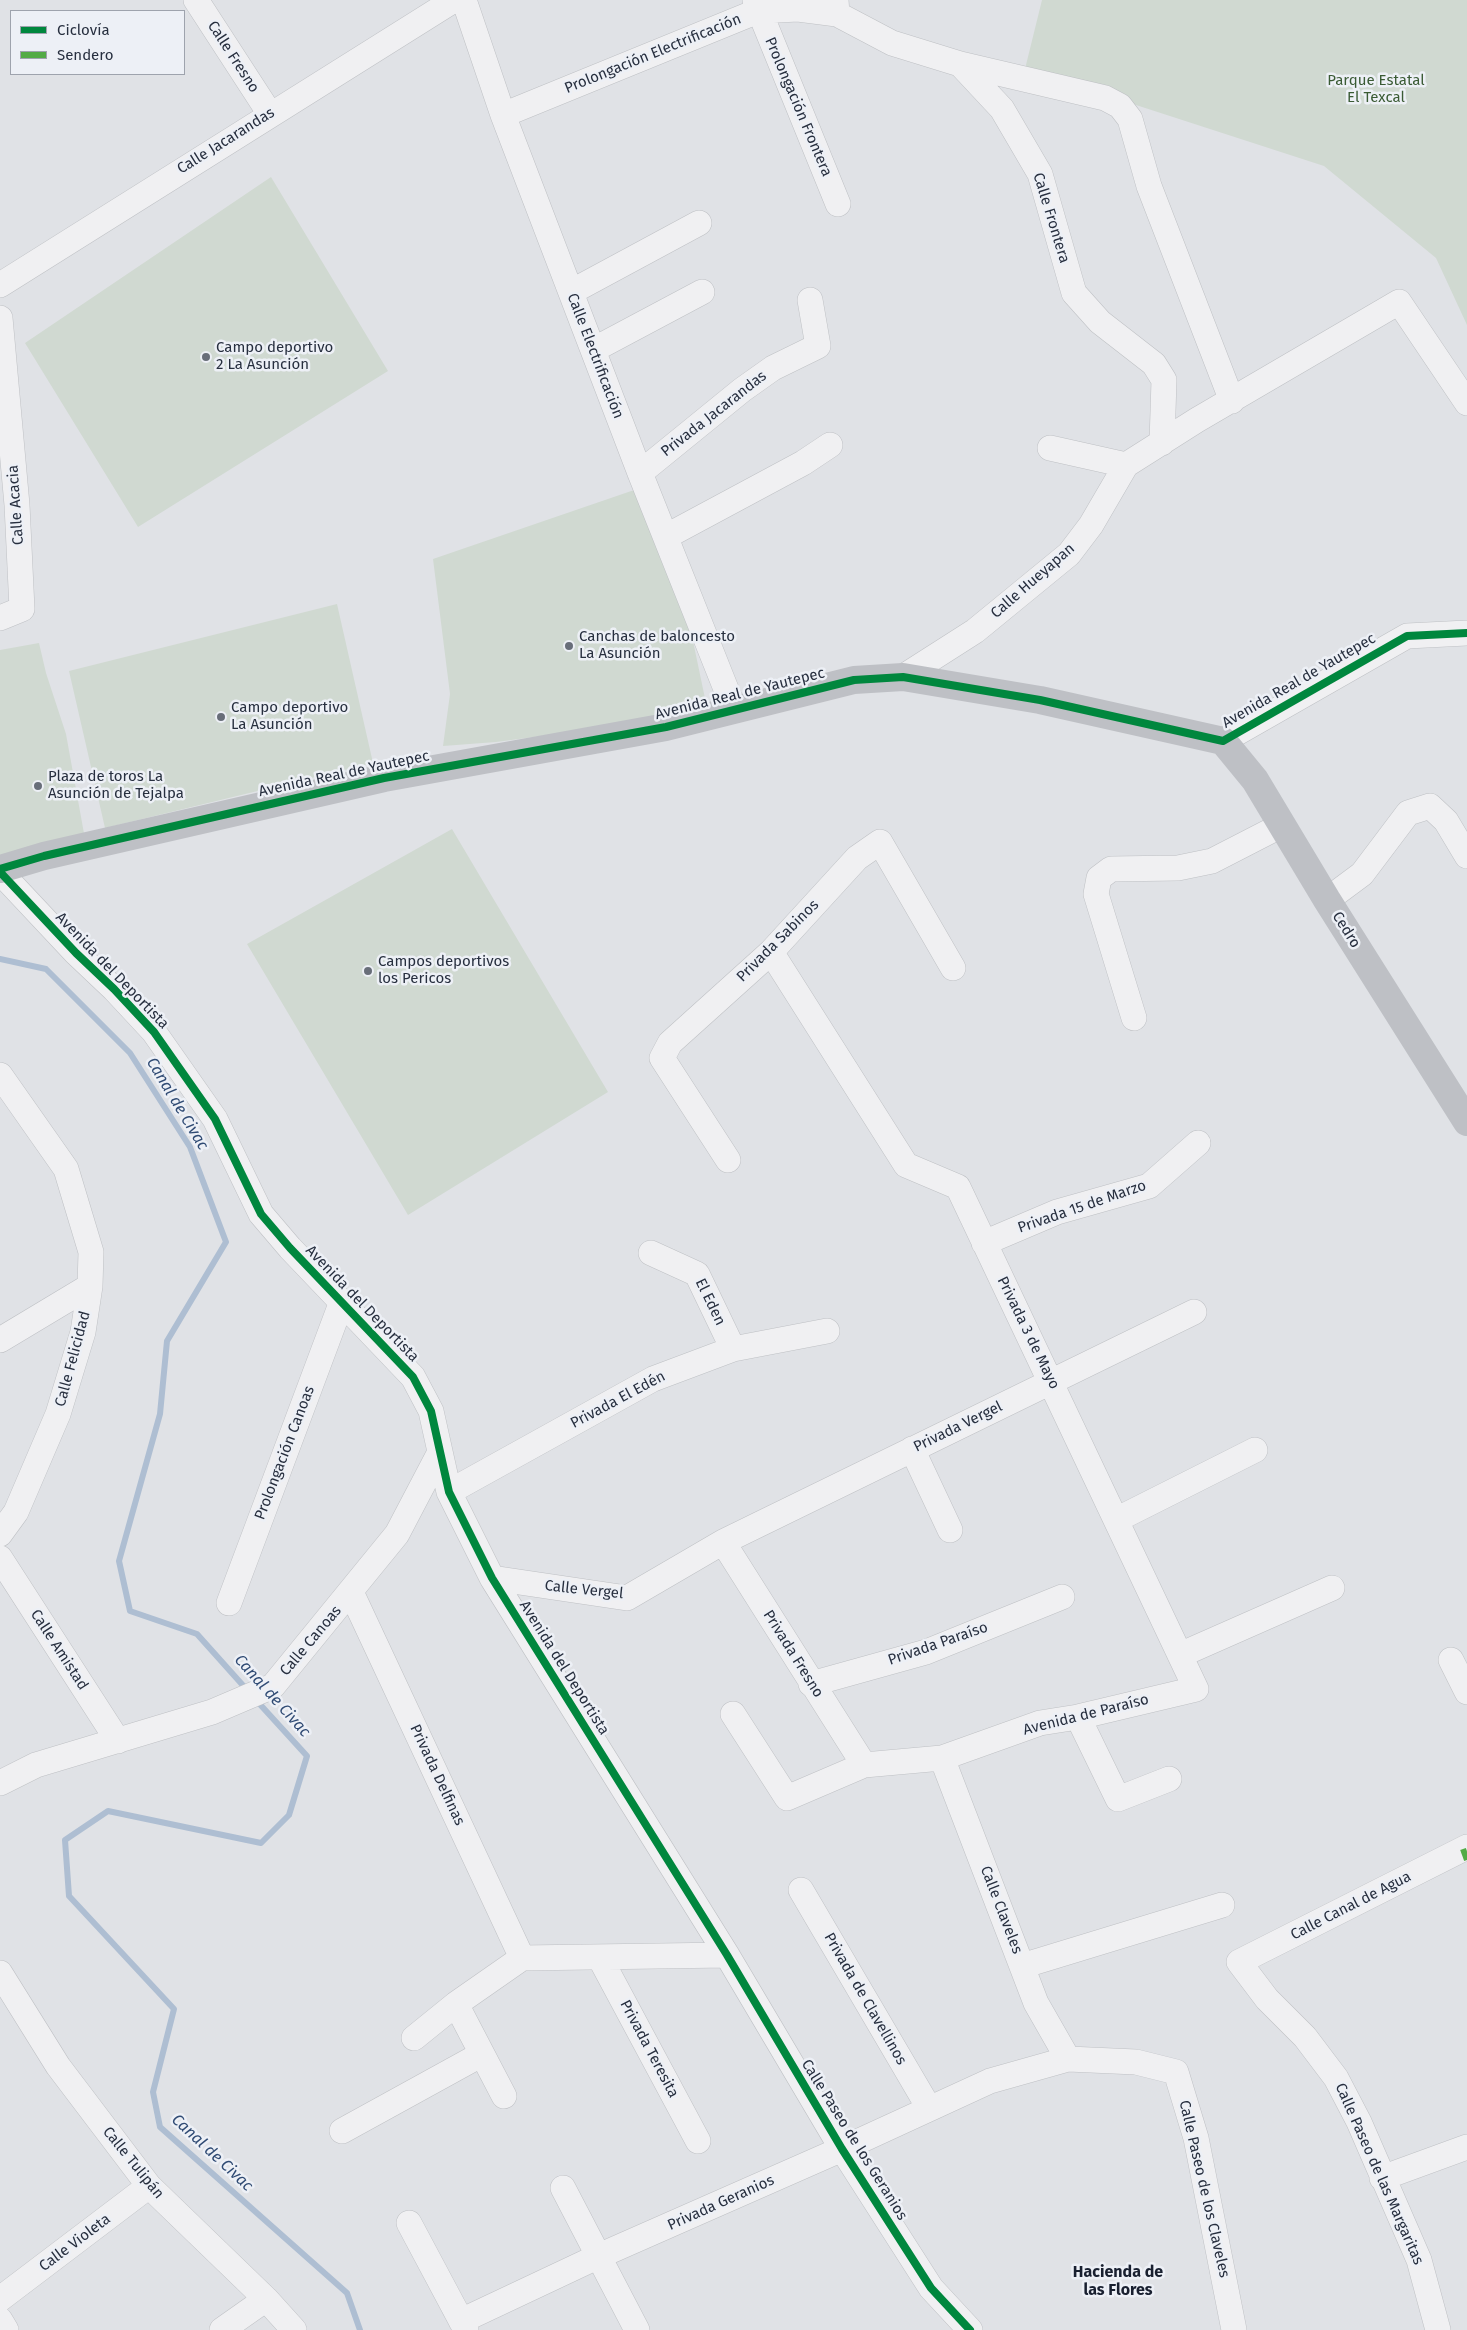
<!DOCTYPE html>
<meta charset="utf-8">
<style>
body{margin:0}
#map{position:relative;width:1467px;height:2330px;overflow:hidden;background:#e0e2e6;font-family:"Fira Sans",sans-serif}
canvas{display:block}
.legend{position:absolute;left:10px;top:10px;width:175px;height:65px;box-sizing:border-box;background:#edf0f6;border:1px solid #9ea3ad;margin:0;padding:6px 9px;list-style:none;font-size:15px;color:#272f3f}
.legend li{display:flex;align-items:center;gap:10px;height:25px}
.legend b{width:25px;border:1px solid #9ea3ad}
</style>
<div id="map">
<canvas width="1467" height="2330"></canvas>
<ul class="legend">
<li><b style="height:6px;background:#00873e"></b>Ciclovía</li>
<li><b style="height:6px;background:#53ab46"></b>Sendero</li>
</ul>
</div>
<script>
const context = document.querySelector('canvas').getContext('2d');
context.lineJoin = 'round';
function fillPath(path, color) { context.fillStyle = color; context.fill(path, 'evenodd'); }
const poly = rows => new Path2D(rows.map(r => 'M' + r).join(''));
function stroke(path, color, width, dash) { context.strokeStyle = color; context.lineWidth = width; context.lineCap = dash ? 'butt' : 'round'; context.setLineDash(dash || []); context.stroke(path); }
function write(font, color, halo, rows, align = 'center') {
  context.font = font + ' "Fira Sans",sans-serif'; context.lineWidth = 5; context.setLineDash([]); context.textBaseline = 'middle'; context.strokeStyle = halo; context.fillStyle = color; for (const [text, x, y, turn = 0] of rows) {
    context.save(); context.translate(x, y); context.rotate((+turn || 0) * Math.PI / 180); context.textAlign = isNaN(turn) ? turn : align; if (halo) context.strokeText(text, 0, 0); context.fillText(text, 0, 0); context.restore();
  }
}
const green = poly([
 [1042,0,1467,0,1467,325,1436,258,1324,166,1025,69],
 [271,177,388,371,138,527,25,343],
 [640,488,684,598,707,708,610,727,496,742,443,746,450,694,433,559],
 [337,604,373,763,105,828,69,671],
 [39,643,46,673,66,734,85,839,0,861,0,650],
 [452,829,608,1092,408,1215,247,944]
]);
const stream = poly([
 [0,959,46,969,130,1053,190,1147,226,1242,167,1341,160,1414,119,1561,130,1611,197,1634,248,1691],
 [256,1700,307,1756,289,1815,261,1843,108,1811,65,1840,69,1896,174,2009,153,2092,160,2127,347,2293,360,2330]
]);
const street = poly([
 [196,0,270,114],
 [464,0,503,115,640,473,734,709],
 [755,0,838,204],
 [836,0,837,14,892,43,960,64,1002,109,1040,174,1074,293,1100,322,1154,364,1164,380,1162,443],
 [960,64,1105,98,1120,106,1130,119,1149,186,1232,401],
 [503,115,758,11,798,9,837,14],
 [0,285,454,0],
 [571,292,699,223],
 [0,318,17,505,22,609,0,618],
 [593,350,702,292],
 [1050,448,1126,465],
 [640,473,742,390,773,368,818,346,810,300],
 [667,536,803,463,830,445],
 [903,677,975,631,1069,554,1091,525,1126,465,1197,420,1399,302,1467,403],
 [1223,741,1407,636,1467,633],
 [0,872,76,953,114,989,154,1032,215,1119,261,1214,290,1248,413,1377,431,1411,449,1492,492,1578,727,1955,842,2149,931,2288,970,2330],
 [1327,900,1362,874,1408,813,1430,806,1446,821,1467,856],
 [1134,1018,1096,894,1099,878,1111,869,1178,868,1212,861,1282,825],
 [0,1075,66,1169,91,1252,90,1286,83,1332,58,1414,16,1512,0,1534],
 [728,1160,662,1058,670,1043,771,952,857,858,880,842,953,968],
 [984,1243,1057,1212,1149,1186,1198,1143],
 [651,1253,697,1274,733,1349],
 [0,1340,90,1286],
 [912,1449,950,1530],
 [449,1492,653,1379,733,1349,827,1331],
 [1116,1520,1255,1450],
 [723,1542,864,1765],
 [0,1558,118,1741],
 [492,1578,627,1598,723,1542,1194,1312],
 [351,1592,522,1958],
 [229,1603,341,1304],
 [1180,1655,1332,1588],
 [1451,1660,1467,1692],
 [811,1684,926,1652,1062,1597],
 [733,1714,787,1798,864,1765,942,1758,1040,1723,1078,1717,1196,1689,958,1187,906,1165,771,952],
 [1078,1717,1118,1799,1169,1779],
 [942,1758,1036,2003,1068,2059],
 [0,1783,36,1765,212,1712,273,1686,397,1534,440,1452],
 [801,1890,929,2108],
 [600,1958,698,2141],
 [1022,1966,1222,1905],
 [0,1973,58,2066,149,2186,266,2299,294,2330],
 [456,2004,504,2096],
 [414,2038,456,2004,522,1958,727,1955],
 [342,2131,482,2054],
 [1382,2178,1467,2147],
 [563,2188,637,2330],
 [409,2223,466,2330],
 [0,2299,149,2186],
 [0,2320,6,2330],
 [461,2321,599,2256,842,2149,990,2081,1068,2059,1136,2062,1176,2072,1196,2138,1234,2330],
 [222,2330,266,2299],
 [1438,2330,1419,2260,1359,2122,1336,2078,1305,2037,1267,1999,1239,1962,1467,1847]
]);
const secondary = poly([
 [0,869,44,856,384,778,666,727,854,680,903,677,1040,700,1223,741,1255,780,1327,900,1467,1122]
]);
const quiet = poly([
 [1463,1849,1467,1860]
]);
const cycleway = poly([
 [0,869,44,856,384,778,666,727,854,680,903,677,1040,700,1223,741,1407,636,1467,633],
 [0,872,76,953,114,989,154,1032,215,1119,261,1214,290,1248,413,1377,431,1411,449,1492,492,1578,727,1955,842,2149,931,2288,970,2330]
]);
const markers = [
 [206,357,5,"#686e79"],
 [569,646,5,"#686e79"],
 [221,717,5,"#686e79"],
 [38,786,5,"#686e79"],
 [368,971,5,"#686e79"]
];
const streetNames = [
 ["Prolongación Electrificación",653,54,-22],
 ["Calle Fresno",233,57,57],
 ["Prolongación Frontera",798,107,67],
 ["Calle Jacarandas",226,141,-32],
 ["Calle Frontera",1051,218,73],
 ["Calle Electrificación",595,356,69],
 ["Privada Jacarandas",714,414,-38],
 ["Calle Acacia",16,505,-94],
 ["Calle Hueyapan",1033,581,-41],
 ["Avenida Real de Yautepec",1299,681,-30],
 ["Avenida Real de Yautepec",740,694,-14],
 ["Avenida Real de Yautepec",344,774,-12],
 ["Cedro",1346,930,58],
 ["Privada Sabinos",778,941,-45],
 ["Avenida del Deportista",112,971,46],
 ["Privada 15 de Marzo",1082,1207,-19],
 ["El Eden",710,1302,64],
 ["Avenida del Deportista",362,1304,46],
 ["Privada 3 de Mayo",1028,1333,64],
 ["Calle Felicidad",73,1359,-75],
 ["Privada El Edén",618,1400,-28],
 ["Privada Vergel",958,1427,-26],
 ["Prolongación Canoas",285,1453,-69],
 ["Calle Vergel",584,1590,6],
 ["Calle Canoas",311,1641,-50],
 ["Privada Paraíso",938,1644,-19],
 ["Calle Amistad",59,1650,57],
 ["Privada Fresno",793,1654,58],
 ["Avenida del Deportista",564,1668,58],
 ["Avenida de Paraíso",1086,1715,-14],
 ["Privada Delfinas",437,1775,65],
 ["Calle Canal de Agua",1351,1906,-27],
 ["Calle Claveles",1001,1910,69],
 ["Privada de Clavellinos",865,1999,60],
 ["Privada Teresita",649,2049,62],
 ["Calle Paseo de los Geranios",854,2140,58],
 ["Calle Tulipán",133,2163,51],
 ["Calle Paseo de las Margaritas",1379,2174,66],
 ["Calle Paseo de los Claveles",1204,2189,77],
 ["Privada Geranios",721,2203,-24],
 ["Calle Violeta",75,2243,-37]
];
const parkNames = [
 ["Parque Estatal",1376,81],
 ["El Texcal",1376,98]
];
const poiNames = [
 ["Campo deportivo",216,348],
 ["2 La Asunción",216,365],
 ["Canchas de baloncesto",579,637],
 ["La Asunción",579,654],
 ["Campo deportivo",231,708],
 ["La Asunción",231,725],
 ["Plaza de toros La",48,777],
 ["Asunción de Tejalpa",48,794],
 ["Campos deportivos",378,962],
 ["los Pericos",378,979]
];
const waterNames = [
 ["Canal de Civac",177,1104,59],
 ["Canal de Civac",272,1696,48],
 ["Canal de Civac",212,2153,43]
];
const neighbourhoodNames = [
 ["Hacienda de",1118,2273],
 ["las Flores",1118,2291]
];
fillPath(green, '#d0d9d1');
stroke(stream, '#aebed2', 6);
stroke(street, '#bec0c4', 26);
stroke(street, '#f0f0f2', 25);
stroke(secondary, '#bec0c5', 28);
stroke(quiet, '#53ab46', 6, [12, 6]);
stroke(cycleway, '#00873e', 8);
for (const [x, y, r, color] of markers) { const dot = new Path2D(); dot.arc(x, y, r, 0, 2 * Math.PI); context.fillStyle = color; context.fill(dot); stroke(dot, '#edf0f6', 2); }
write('15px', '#272f3f', '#edf0f6', streetNames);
write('15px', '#3a5b34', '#edf0f6', parkNames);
write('15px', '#272f3f', '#edf0f6', poiNames, 'left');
write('italic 16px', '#304b74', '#edf0f6', waterNames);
write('bold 16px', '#192030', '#edf0f6', neighbourhoodNames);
</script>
